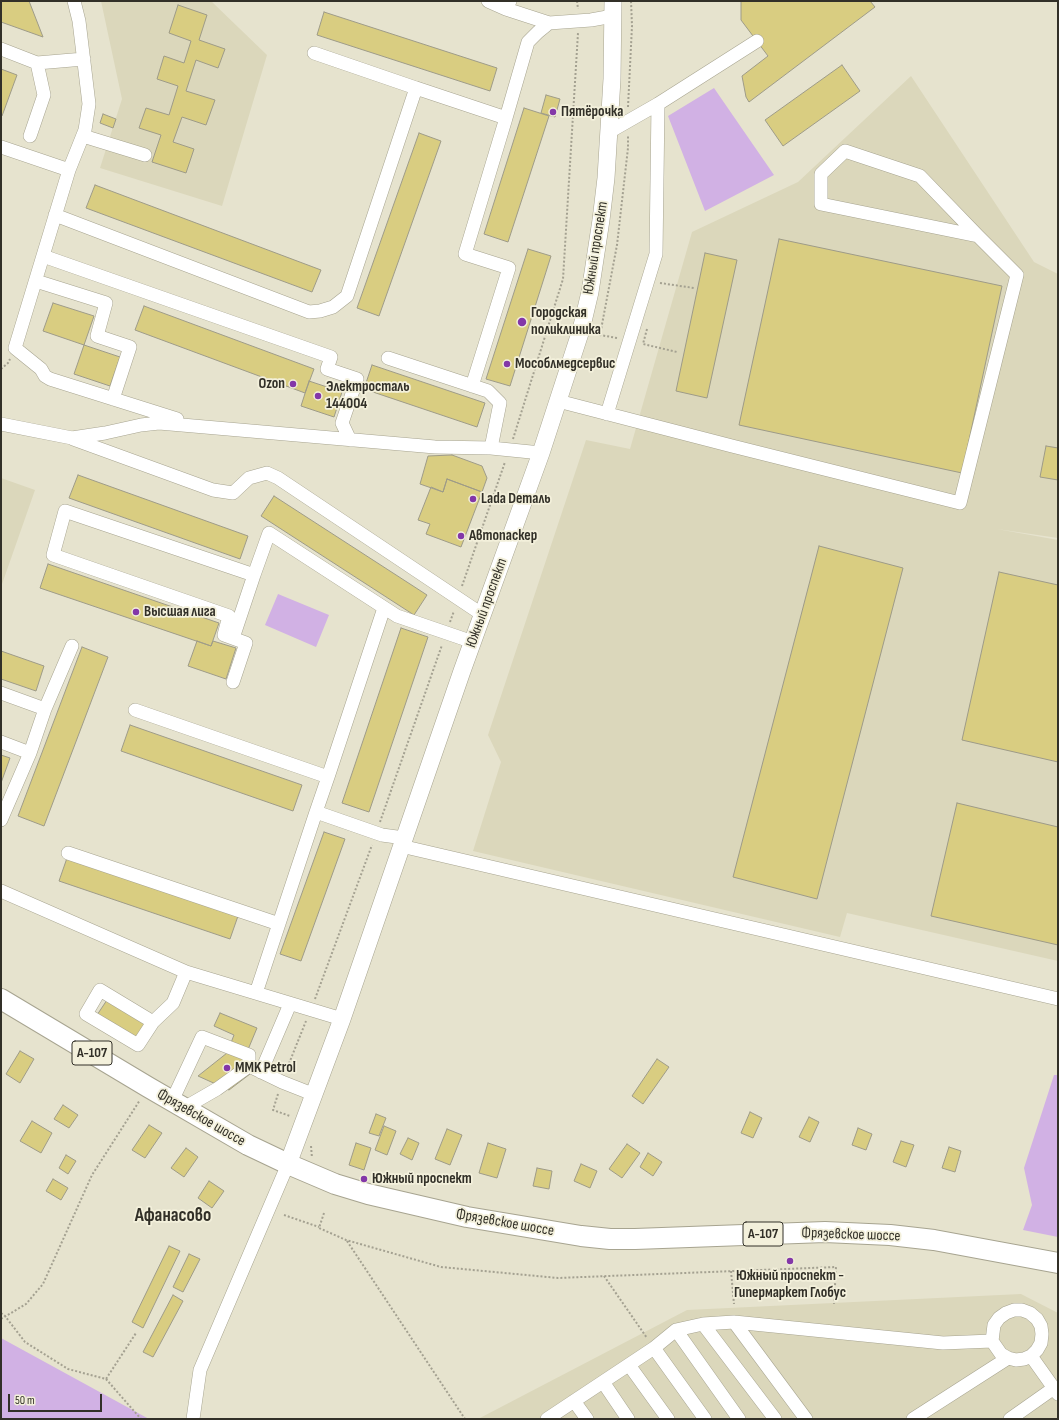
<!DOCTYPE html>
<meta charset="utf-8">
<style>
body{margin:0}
#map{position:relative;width:1059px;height:1420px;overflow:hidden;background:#e6e3ce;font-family:"Sofia Sans Condensed",sans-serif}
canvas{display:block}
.frame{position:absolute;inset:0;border:2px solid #323028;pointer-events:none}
.scale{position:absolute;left:8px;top:1394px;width:94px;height:18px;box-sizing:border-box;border:2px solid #323028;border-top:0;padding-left:5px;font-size:12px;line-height:14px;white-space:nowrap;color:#323028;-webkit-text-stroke:3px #f3f0db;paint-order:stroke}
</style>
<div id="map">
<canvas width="1059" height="1420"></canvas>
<div class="frame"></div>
<div class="scale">50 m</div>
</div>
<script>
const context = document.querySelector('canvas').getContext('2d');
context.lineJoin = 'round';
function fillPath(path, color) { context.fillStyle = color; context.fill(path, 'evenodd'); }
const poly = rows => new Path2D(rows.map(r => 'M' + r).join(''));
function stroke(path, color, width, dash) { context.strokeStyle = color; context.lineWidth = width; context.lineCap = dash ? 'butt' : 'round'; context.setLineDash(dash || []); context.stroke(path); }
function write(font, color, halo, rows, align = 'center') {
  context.font = font + ' "Sofia Sans Condensed",sans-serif'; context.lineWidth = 3.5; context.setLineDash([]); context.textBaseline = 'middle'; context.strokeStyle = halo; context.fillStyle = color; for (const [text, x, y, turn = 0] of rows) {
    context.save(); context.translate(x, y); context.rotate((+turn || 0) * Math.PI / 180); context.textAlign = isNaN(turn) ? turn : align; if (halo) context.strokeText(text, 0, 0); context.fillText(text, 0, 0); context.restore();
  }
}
const built = poly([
 [101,1,211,1,267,55,222,206,100,168,122,99],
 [911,76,1034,262,1058,274,1058,538,997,529,1058,540,1058,961,847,913,840,937,473,851,501,762,488,735,586,440,630,449,692,232,798,182],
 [1,478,35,490,1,587],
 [1021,1294,1058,1313,1058,1419,478,1419,687,1310]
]);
const green = poly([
 [714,88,774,175,705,211,668,116],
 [278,594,329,615,316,647,265,625],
 [1054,1075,1058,1075,1058,1237,1023,1230,1032,1205,1024,1168],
 [1,1338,149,1419,1,1419]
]);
const building = poly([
 [1,1,29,1,43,37,1,22,1,1],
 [741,1,870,1,875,7,749,102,746,97,742,76,768,56,741,20,741,1],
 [178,5,207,15,199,40,225,49,218,68,196,60,186,91,215,100,206,125,182,117,173,142,194,149,186,173,152,162,161,135,139,128,146,108,169,115,178,86,157,79,164,56,184,63,191,41,169,33,178,5],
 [324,12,497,68,490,91,317,35,324,12],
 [842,65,860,91,783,146,765,120,842,65],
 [1,69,17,75,2,116,1,116,1,69],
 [546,95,560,99,555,117,541,113,546,95],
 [524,108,549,116,508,242,484,234,524,108],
 [103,114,116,119,113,128,100,123,103,114],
 [419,133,441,141,379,316,357,308,419,133],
 [95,185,321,270,312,292,86,208,95,185],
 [779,239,1002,286,962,473,739,425,779,239],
 [528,249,551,256,510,386,486,379,528,249],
 [705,253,737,260,707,398,676,391,705,253],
 [53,303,94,316,84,345,43,331,53,303],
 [144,306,314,369,305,393,135,330,144,306],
 [84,345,120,357,110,386,74,374,84,345],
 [372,365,485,403,477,427,364,389,372,365],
 [309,381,342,392,334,417,301,406,309,381],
 [1046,446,1058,448,1058,480,1040,477,1046,446],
 [452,455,482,466,487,478,482,492,447,479,443,492,420,484,428,456,452,455],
 [78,475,248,536,240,559,69,498,78,475],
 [447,479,482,492,461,547,426,534,430,524,418,520,431,487,443,492,447,479],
 [274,496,427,595,414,615,261,516,274,496],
 [819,546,903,568,817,899,733,877,819,546],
 [48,564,219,623,211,646,40,588,48,564],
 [999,572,1058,585,1058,762,962,740,999,572],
 [401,628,428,637,369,812,342,803,401,628],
 [197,641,211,646,213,641,236,648,226,679,188,666,197,641],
 [82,647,108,657,44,826,18,816,82,647],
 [1,651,44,666,36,691,1,679,1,651],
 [130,725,302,785,293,811,121,751,130,725],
 [1,755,10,758,1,783,1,755],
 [957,803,1058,827,1058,945,931,916,957,803],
 [324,832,345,839,301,961,280,954,324,832],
 [67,858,238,916,230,939,59,881,67,858],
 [107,1000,145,1024,136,1038,97,1015,107,1000],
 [220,1013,257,1028,242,1064,250,1074,229,1090,198,1076,227,1053,234,1035,214,1026,220,1013],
 [20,1051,34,1059,20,1083,6,1074,20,1051],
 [657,1059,669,1067,643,1104,632,1096,657,1059],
 [63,1105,78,1115,69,1128,54,1119,63,1105],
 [750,1112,762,1118,753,1138,741,1133,750,1112],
 [376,1114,386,1118,379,1136,369,1133,376,1114],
 [809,1117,819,1122,810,1142,799,1137,809,1117],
 [32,1121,52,1133,41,1153,20,1141,32,1121],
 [149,1125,162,1133,145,1158,132,1150,149,1125],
 [384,1126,396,1131,387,1155,375,1150,384,1126],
 [858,1128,872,1134,866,1150,852,1145,858,1128],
 [447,1129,462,1135,450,1165,435,1159,447,1129],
 [408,1138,419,1143,412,1160,400,1154,408,1138],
 [901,1141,914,1145,906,1167,893,1162,901,1141],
 [356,1143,371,1148,364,1170,349,1165,356,1143],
 [488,1143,506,1149,497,1178,479,1173,488,1143],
 [627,1144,640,1153,622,1178,609,1169,627,1144],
 [949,1147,961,1151,955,1172,942,1168,949,1147],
 [186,1148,198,1157,184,1177,171,1168,186,1148],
 [648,1153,662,1162,653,1176,640,1167,648,1153],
 [66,1155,76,1161,68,1174,59,1168,66,1155],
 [581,1164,597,1171,590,1188,574,1181,581,1164],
 [537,1168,552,1171,549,1189,533,1186,537,1168],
 [53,1179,68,1188,61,1200,46,1191,53,1179],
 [209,1181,224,1191,212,1208,198,1198,209,1181],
 [169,1246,180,1251,143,1328,132,1322,169,1246],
 [189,1254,200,1259,183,1292,173,1287,189,1254],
 [173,1295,183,1301,153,1357,143,1352,173,1295]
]);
const path = poly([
 [577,1,578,9],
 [628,107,632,26,631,1],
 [660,283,694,288],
 [647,329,643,344,677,352],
 [617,338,600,335,617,245,628,148,628,135],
 [1,369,8,363,10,359],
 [513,439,563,279,578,33],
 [462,586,505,462],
 [450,622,454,611],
 [380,822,442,645],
 [315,999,372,845],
 [286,1071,306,1021],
 [278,1094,273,1110,290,1116],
 [311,1146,312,1158],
 [324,1213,319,1228,346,1240,441,1267,558,1278,836,1267,834,1304],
 [284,1215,319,1227],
 [347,1241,465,1419],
 [731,1271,734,1304],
 [604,1276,647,1338],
 [1,1313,5,1316,25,1342,68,1369,106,1379,136,1333],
 [1,1319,26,1304,43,1284,92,1175,140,1100],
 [106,1379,141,1419]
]);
const minor = poly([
 [488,1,506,9],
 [510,1,506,9,549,23],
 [1,49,37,63],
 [416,88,506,118,528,42,538,32,549,23,591,20,613,16],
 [609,132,658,104,757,41],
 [30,136,44,95,37,63,84,59],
 [83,136,145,155],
 [1,147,69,170,15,348,41,369,45,376,50,379,177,419],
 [69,170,85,130,89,104,79,21,74,1],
 [55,215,309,312,320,311,333,307,347,296,416,88,314,53],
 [43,256,331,357,327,369,357,379,342,423,350,440],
 [36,281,106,303,97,336,130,347,113,399],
 [388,358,488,391,500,403,491,448],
 [472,386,509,268,465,254,506,118],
 [558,401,732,446,960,503,1017,275,978,236,920,176,845,151,821,174,821,204,978,236],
 [607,414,656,254,658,104],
 [1,424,72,438,105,433,141,425,159,423,435,447,491,448,541,453],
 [73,439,213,490,233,493,249,478,267,473,278,478,483,615],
 [233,638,254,575],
 [233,682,246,643,224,635,229,616,53,555,65,511,254,575,269,533,397,616,473,642],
 [1,693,45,709],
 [135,710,328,777,316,812,382,835,404,838],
 [1,742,30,753],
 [328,777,384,608],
 [1,820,30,753,45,709,72,646],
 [401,846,1058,999],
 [68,853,279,924],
 [1,891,186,972,342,1019],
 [256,993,316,812],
 [153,1022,100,990,86,1014,138,1045,153,1022,173,1003,186,972],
 [261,1072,290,1004],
 [172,1101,202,1037,249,1055,249,1066],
 [184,1108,217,1089,249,1066,282,1082,315,1095],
 [1014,1310,1022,1310,1030,1313,1037,1319,1041,1326,1042,1334,1041,1343,1037,1350,1031,1356,1024,1359,1016,1360,1008,1358,1001,1354,992,1341,994,1325,999,1318,1006,1313,1014,1310],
 [734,1322,806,1419],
 [703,1324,775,1419],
 [676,1330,739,1419],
 [654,1348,705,1419],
 [1031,1356,1058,1394],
 [629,1365,668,1419],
 [603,1382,628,1419],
 [574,1401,587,1419],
 [193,1419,200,1370,288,1164],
 [547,1419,654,1348,676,1330,703,1324,734,1322,943,1343,992,1341],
 [913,1419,1008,1358],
 [1010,1419,1054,1388]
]);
const major = poly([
 [288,1164,342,1019,462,671,541,453,581,330,590,292,601,220,606,178,612,79,613,1]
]);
const highway = poly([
 [1,999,148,1087,248,1145,288,1164,335,1184,368,1194,467,1217,581,1236,610,1239,635,1239,825,1232,890,1235,934,1240,1058,1263]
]);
const markers = [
 [553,112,4,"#8337a8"],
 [522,322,5,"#8337a8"],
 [507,364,4,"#8337a8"],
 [293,384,4,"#8337a8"],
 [318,396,4,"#8337a8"],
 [473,499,4,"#8337a8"],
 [461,536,4,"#8337a8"],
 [136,612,4,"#8337a8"],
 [227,1068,4,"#8337a8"],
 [364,1179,4,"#8337a8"],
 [790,1261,4,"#8337a8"]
];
const shields = [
 [92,1053,40],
 [763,1234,40]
];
const shieldNames = [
 ["А-107",92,1053],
 ["А-107",763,1234]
];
const poiNames = [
 ["Пятёрочка",561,112],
 ["Городская",531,313],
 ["поликлиника",531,330],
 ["Мособлмедсервис",515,364],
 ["Ozon",285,384,"right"],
 ["Электросталь",326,387],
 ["144004",326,404],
 ["Lada Dеталь",481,499],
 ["Автопаскер",469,536],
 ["Высшая лига",144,612],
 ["MMK Petrol",235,1068],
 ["Южный проспект",372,1179],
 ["Южный проспект -",790,1276,"center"],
 ["Гипермаркет Глобус",790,1293,"center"]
];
const streetNames = [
 ["Южный проспект",596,248,-81],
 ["Южный проспект",487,603,-70],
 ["Фрязевское шоссе",201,1118,30],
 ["Фрязевское шоссе",505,1223,10],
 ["Фрязевское шоссе",851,1235,2]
];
const districtNames = [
 ["Афанасово",173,1216]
];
fillPath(built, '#dbd7bb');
fillPath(green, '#d1b1e4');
fillPath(building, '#d9cd81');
stroke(building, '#9e9b88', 1);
stroke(minor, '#a7a490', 14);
stroke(major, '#a7a490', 18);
stroke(highway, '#a7a490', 22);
stroke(path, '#a4a191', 2, [2, 2]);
stroke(minor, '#fff', 13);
stroke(major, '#fff', 17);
stroke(highway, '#fff', 20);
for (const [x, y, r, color] of markers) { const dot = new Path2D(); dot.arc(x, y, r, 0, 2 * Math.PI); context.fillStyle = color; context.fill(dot); stroke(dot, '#f3f0db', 1.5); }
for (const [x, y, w] of shields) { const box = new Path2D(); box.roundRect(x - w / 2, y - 12, w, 24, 3); context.fillStyle = '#f3f0db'; context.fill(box); stroke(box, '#323028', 1); }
write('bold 14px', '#323028', null, shieldNames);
write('bold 15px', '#323028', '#f3f0db', poiNames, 'left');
write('15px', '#323028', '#f3f0db', streetNames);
write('bold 19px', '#323028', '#f3f0db', districtNames);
</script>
